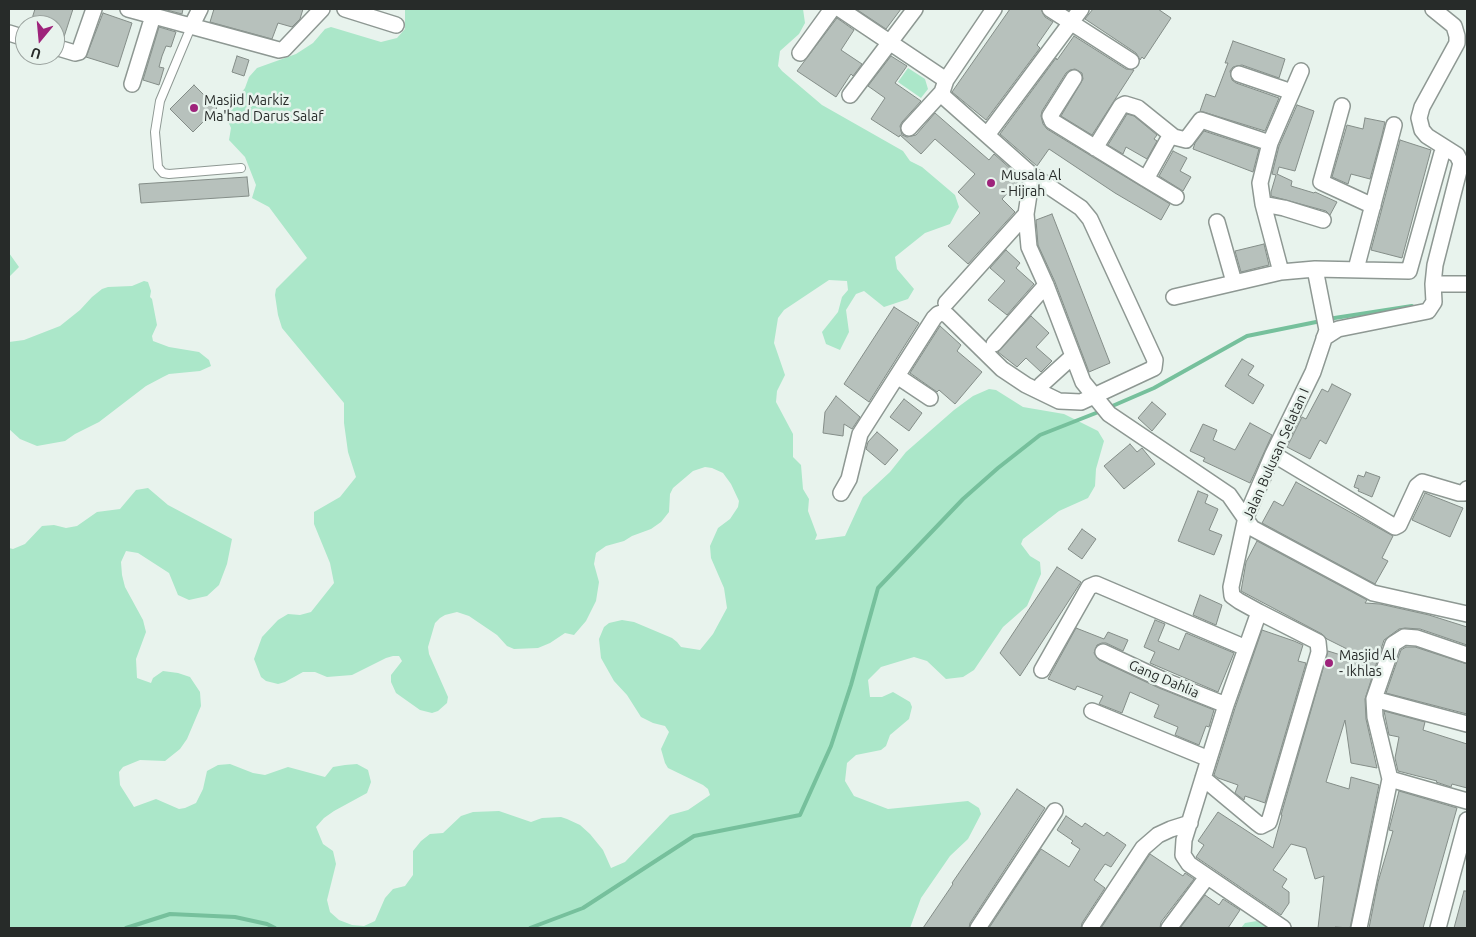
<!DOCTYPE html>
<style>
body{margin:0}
#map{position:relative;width:1476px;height:937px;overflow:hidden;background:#e8f3ed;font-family:Ubuntu,sans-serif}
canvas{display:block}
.frame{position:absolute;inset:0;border:10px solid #272b29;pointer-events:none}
.north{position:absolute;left:15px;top:15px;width:50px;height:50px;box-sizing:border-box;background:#e8f3ed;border:1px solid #9ba39f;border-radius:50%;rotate:197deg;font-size:14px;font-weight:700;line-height:20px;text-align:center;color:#272b29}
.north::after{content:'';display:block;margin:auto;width:18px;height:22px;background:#9e237b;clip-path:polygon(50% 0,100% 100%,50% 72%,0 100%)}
</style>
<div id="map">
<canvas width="1476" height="937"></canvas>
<div class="frame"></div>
<div class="north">U</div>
</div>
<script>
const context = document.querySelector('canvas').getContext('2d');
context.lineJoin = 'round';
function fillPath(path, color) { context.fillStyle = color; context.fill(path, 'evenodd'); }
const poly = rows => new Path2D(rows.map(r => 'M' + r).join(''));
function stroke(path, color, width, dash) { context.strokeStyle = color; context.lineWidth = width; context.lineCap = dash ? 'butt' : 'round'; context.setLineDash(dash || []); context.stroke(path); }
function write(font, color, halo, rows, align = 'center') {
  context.font = font + ' Ubuntu,sans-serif'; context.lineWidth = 5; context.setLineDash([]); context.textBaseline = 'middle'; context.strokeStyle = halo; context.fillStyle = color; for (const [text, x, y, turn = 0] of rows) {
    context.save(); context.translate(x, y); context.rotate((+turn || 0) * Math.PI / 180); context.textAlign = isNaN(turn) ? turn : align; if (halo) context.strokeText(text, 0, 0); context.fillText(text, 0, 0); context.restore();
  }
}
const green = poly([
 [405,9,803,9,805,23,799,34,780,51,778,66,782,71,822,105,903,151,910,161,922,167,955,195,959,207,950,224,925,233,895,257,897,269,914,289,908,299,884,307,864,291,856,294,846,310,849,332,840,350,826,344,822,332,838,312,842,297,848,290,847,281,829,280,784,310,778,318,774,343,785,375,777,391,776,402,793,434,793,457,801,465,803,489,809,499,808,511,817,535,815,540,845,536,863,497,890,472,906,452,954,410,973,396,989,389,996,390,1023,407,1064,414,1098,431,1104,441,1096,469,1095,486,1088,498,1059,511,1023,539,1021,544,1030,556,1040,562,1041,574,1027,606,1003,627,974,670,963,677,946,679,927,661,914,657,881,667,868,680,870,697,882,697,893,692,910,702,912,707,909,719,890,735,886,746,881,750,856,755,847,763,845,781,854,796,888,809,968,801,979,808,981,814,968,839,950,856,921,898,910,928,9,928,9,548,13,549,25,544,42,526,54,525,66,528,77,526,97,512,120,509,136,490,148,488,168,505,232,539,227,564,219,585,207,596,189,600,178,595,169,573,138,553,126,551,121,562,122,575,125,587,143,620,146,632,136,659,137,678,151,683,153,678,163,671,178,673,190,677,200,692,201,706,187,739,180,749,165,761,140,760,123,767,119,772,120,785,134,807,156,799,179,809,185,808,196,803,203,789,207,771,218,765,230,764,253,773,265,775,288,767,325,777,333,767,345,765,357,764,368,770,371,782,367,793,334,811,324,818,316,827,323,844,333,851,336,864,327,900,330,912,339,920,352,925,364,926,375,921,385,898,393,889,405,886,413,875,413,851,421,841,430,834,443,833,461,816,473,812,499,811,531,822,542,818,561,817,567,819,580,825,590,834,603,850,611,868,625,862,670,815,688,810,710,795,708,789,703,785,668,768,665,763,661,749,669,732,665,726,653,723,641,717,627,695,614,681,601,658,599,639,604,627,609,623,622,620,634,622,672,638,677,642,681,647,700,650,713,634,727,608,724,588,711,558,710,546,718,528,730,519,738,507,739,501,731,484,723,473,712,468,705,467,693,471,673,488,670,494,669,512,661,522,651,529,632,536,624,541,606,546,596,553,594,564,599,582,596,601,586,621,574,635,565,633,550,643,538,648,514,649,507,646,497,635,469,616,457,612,445,615,440,618,435,623,428,647,429,654,448,697,447,703,438,711,432,713,420,710,396,693,391,682,391,675,402,661,399,656,393,656,386,658,352,675,327,677,315,672,303,672,285,682,278,684,266,681,261,677,254,659,262,637,278,620,288,614,300,615,311,612,334,583,330,563,314,524,314,512,340,497,356,477,348,452,344,423,344,403,282,328,278,315,275,295,276,289,307,258,269,207,252,198,256,185,245,157,229,140,231,128,226,117,227,111,245,88,249,77,257,68,296,54,313,43,325,29,331,27,381,42,397,38,405,29],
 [908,68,925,79,928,89,921,98,898,82],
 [9,253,19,267,9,277],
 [144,281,148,282,151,291,150,297,152,299,157,325,152,336,153,341,169,347,199,352,209,360,211,366,200,371,169,374,163,377,146,386,99,422,75,434,65,441,37,446,20,439,9,429,9,342,24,340,60,326,80,310,92,297,102,289,108,287,132,286],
 [1257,921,1272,928,1241,928,1245,923]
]);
const stream = poly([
 [1328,319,1412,306],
 [1110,407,1154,388,1247,336,1321,321],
 [126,928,170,914,235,917,267,924,275,928],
 [530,928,583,908,694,836,800,815,831,746,851,685,878,588,963,499,998,468,1040,435,1101,411]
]);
const building = poly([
 [35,9,73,9,63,40,55,38,55,25,30,25,35,9],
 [163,9,183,9,182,14,163,9],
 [214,9,303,9,300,19,292,27,278,23,272,39,210,22,214,9],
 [856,9,901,9,886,29,856,9],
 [1010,9,1041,9,1045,17,1053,22,1037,45,1040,48,986,120,952,92,1010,9],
 [1093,9,1158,9,1171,18,1144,59,1142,57,1140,60,1136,53,1085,19,1093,9],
 [103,13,132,23,118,67,86,57,103,13],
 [837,18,854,30,841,50,862,64,853,76,851,74,836,97,797,71,837,18],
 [159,27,176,32,171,47,166,46,162,56,159,67,164,68,159,85,143,80,159,27],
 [1074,36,1126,69,1134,70,1092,135,1061,116,1083,79,1082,73,1075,69,1070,70,1066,73,1042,111,1041,116,1043,124,1047,129,1170,204,1161,220,1115,193,1049,149,1037,166,1000,134,1056,58,1057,60,1074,36],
 [1233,41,1285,59,1279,78,1242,65,1233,67,1230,71,1232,80,1236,83,1279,98,1265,131,1200,111,1206,94,1215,97,1228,63,1225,63,1233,41],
 [237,56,249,60,244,76,232,72,237,56],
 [891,56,907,66,895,83,921,101,902,122,900,126,902,135,907,137,916,135,935,113,989,160,994,154,1021,178,1002,199,1015,212,968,264,948,246,980,213,958,192,975,174,935,139,921,154,900,135,899,137,871,119,885,98,868,86,891,56],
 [194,85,217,108,193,132,170,109,194,85],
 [1297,105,1314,111,1295,171,1279,167,1277,174,1292,181,1291,186,1314,193,1315,192,1337,202,1330,215,1326,211,1271,196,1271,192,1276,175,1272,174,1279,146,1297,105],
 [1127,114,1134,116,1157,135,1154,139,1157,141,1147,159,1126,147,1123,154,1108,145,1127,114],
 [1365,118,1385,122,1382,135,1370,179,1351,174,1348,184,1332,177,1347,125,1363,129,1365,118],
 [1204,131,1259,149,1253,172,1193,149,1195,143,1204,131],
 [1400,140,1431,150,1402,258,1371,250,1400,140],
 [1173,151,1187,158,1180,171,1191,177,1183,191,1159,176,1173,151],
 [247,177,249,196,141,203,139,184,247,177],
 [1052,214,1110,363,1089,372,1055,282,1038,245,1036,220,1052,214],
 [1264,244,1269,265,1241,272,1235,251,1264,244],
 [1006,250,1020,263,1016,268,1034,284,1007,315,988,300,1005,281,990,268,1006,250],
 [894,307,919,323,869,402,844,384,894,307],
 [1031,316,1049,333,1036,347,1052,361,1041,372,1026,358,1017,367,998,352,1031,316],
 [940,326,961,345,957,351,982,372,955,404,939,390,937,392,910,373,940,326],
 [1242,359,1254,366,1248,375,1264,385,1253,404,1225,386,1242,359],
 [1332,384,1351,394,1326,444,1320,440,1310,459,1287,447,1302,417,1306,419,1322,389,1328,392,1332,384],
 [836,396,860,417,852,429,844,424,843,436,823,433,825,412,836,396],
 [904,399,922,413,909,431,890,417,904,399],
 [1152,402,1166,414,1152,431,1138,418,1152,402],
 [1250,423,1272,435,1250,483,1203,461,1205,458,1190,451,1203,424,1217,430,1213,440,1235,450,1250,423],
 [877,432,898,450,885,465,866,449,868,442,877,432],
 [1130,444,1137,452,1142,448,1155,464,1124,489,1104,466,1130,444],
 [1366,472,1380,477,1372,497,1358,491,1359,489,1354,487,1358,475,1364,477,1366,472],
 [1296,482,1393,536,1382,558,1388,561,1375,584,1262,523,1274,501,1283,506,1296,482],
 [1198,491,1208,495,1205,503,1218,509,1209,530,1222,535,1214,555,1178,541,1198,491],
 [1425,493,1463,508,1450,537,1412,520,1425,493],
 [1082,529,1096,539,1082,559,1068,549,1082,529],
 [1257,541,1367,600,1365,603,1380,604,1429,615,1467,627,1467,645,1420,629,1405,628,1399,629,1384,640,1365,699,1366,719,1377,768,1351,763,1345,720,1326,782,1349,789,1351,777,1379,785,1350,928,1335,927,1335,928,1318,928,1324,876,1315,879,1306,848,1291,844,1273,870,1287,879,1282,887,1289,892,1289,903,1281,915,1196,857,1204,845,1198,841,1218,812,1273,848,1282,815,1281,815,1328,651,1344,656,1347,649,1327,639,1322,634,1241,591,1246,562,1257,541],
 [1057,567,1081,582,1020,676,1000,653,1057,567],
 [1200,595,1222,605,1216,625,1193,615,1200,595],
 [1155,620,1165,624,1158,641,1179,650,1186,633,1234,653,1218,692,1150,663,1155,652,1144,647,1155,620],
 [1076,628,1104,639,1108,632,1128,640,1123,651,1106,643,1102,643,1097,645,1094,653,1099,660,1159,688,1214,710,1209,727,1206,726,1199,745,1175,735,1178,727,1154,717,1159,705,1130,692,1122,713,1099,704,1103,696,1077,686,1075,690,1048,679,1076,628],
 [1262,630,1294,641,1303,645,1298,661,1306,663,1265,803,1245,796,1244,800,1235,793,1238,785,1218,778,1214,775,1235,708,1262,630],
 [1406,647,1415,647,1467,664,1467,714,1386,693,1401,650,1406,647],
 [1384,711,1425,722,1423,730,1467,744,1467,788,1452,784,1451,787,1436,782,1437,781,1398,771,1395,758,1399,737,1389,735,1384,711],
 [1017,789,1045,808,970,923,969,928,923,928,953,884,952,883,1017,789],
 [1399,791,1457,808,1423,928,1369,928,1378,882,1393,831,1389,830,1399,791],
 [1066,816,1082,827,1085,823,1104,836,1107,832,1126,845,1111,867,1105,864,1094,880,1105,888,1082,923,1081,928,989,928,1041,849,1069,867,1080,849,1071,843,1073,841,1057,830,1066,816],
 [1150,854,1183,876,1185,873,1194,879,1161,922,1160,928,1101,928,1150,854],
 [1464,891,1467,891,1467,928,1454,928,1464,891],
 [1205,895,1219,905,1223,899,1240,910,1228,928,1180,928,1205,895]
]);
const lane = poly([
 [191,27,160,101,155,132,158,167,163,173,169,174,241,168]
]);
const street = poly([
 [128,9,279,50,284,49,322,9],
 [345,9,396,25],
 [840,9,946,80,942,92,944,97,1032,175,1026,214,1029,247,1046,285,1083,382,1109,414,1229,495,1252,528,1373,593,1467,614],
 [1050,9,1131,61],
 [1433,9,1454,26,1457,36,1457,43,1422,107,1419,118,1422,130,1427,136,1457,155,1461,163,1435,265,1433,284],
 [191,27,200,9],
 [9,33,25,38],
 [55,47,75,53,79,52,94,9],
 [800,53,832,9],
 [1239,74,1292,92,1270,143,1260,183,1263,204,1281,272,1315,269,1327,330,1313,372,1273,454,1246,517,1231,587,1232,596,1239,601,1259,612,1226,705,1209,759,1184,840,1183,855,1189,864,1283,928],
 [1074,78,1050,116,1052,121,1146,179],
 [946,80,994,9],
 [132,84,153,16],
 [1292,92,1301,71],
 [850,95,915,9],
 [1342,106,1321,182,1373,206],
 [909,128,942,92],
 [987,135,1081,9],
 [1095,148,1121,106,1125,104,1138,108,1174,137],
 [1176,197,1146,179,1169,138,1174,137,1186,140,1201,120,1270,143],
 [1263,204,1284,208,1323,220],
 [1217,222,1234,282],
 [1315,269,1409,271,1442,153],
 [1356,269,1394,125],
 [1174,297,1281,272],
 [946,303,1026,214],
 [1324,338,1338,329,1428,311,1434,302,1433,284,1467,284],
 [994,344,1046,285],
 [897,376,930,398],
 [1041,385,1073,356],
 [1273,454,1395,527,1399,525,1417,486,1422,482,1459,493,1464,493,1467,489],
 [841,493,849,479,860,434,934,318,938,314,941,313,947,315,1002,369,1026,385,1059,401,1081,402,1154,368,1155,360,1090,219,1081,208,1032,175],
 [1103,652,1163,680,1226,705],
 [1042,670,1089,587,1096,584,1246,648],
 [1374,699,1467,724],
 [1092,711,1209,759],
 [1203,778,1257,823,1261,826,1269,822,1319,652,1318,642,1259,612],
 [1390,779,1467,801],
 [978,928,1055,811],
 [1090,928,1143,848,1158,835,1171,829,1190,823],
 [1169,928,1207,877],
 [1359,928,1390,779,1375,717,1374,699,1393,644,1404,637,1417,638,1467,655],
 [1438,928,1467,820]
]);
const markers = [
 [194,108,5,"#9e237b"],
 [991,183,5,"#9e237b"],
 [1329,663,5,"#9e237b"]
];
const poiNames = [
 ["Masjid Markiz",204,100],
 ["Ma'had Darus Salaf",204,116],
 ["Musala Al",1001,175],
 ["- Hijrah",1001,191],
 ["Masjid Al",1339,655],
 ["- Ikhlas",1339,671]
];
const streetNames = [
 ["Jalan Bulusan Selatan I",1276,454,-66],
 ["Gang Dahlia",1164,679,23]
];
fillPath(green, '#abe7c9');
stroke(stream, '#76c09c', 4);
fillPath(building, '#b7c1bc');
stroke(building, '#848d88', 1);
stroke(lane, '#8e9893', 10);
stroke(street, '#8e9893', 18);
stroke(lane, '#fff', 8);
stroke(street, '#fff', 15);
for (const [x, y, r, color] of markers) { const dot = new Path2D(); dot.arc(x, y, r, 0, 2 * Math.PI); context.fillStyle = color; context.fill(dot); stroke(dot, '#e8f3ed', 2); }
write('14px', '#272b29', '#e8f3ed', poiNames, 'left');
write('14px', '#272b29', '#e8f3ed', streetNames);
</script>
